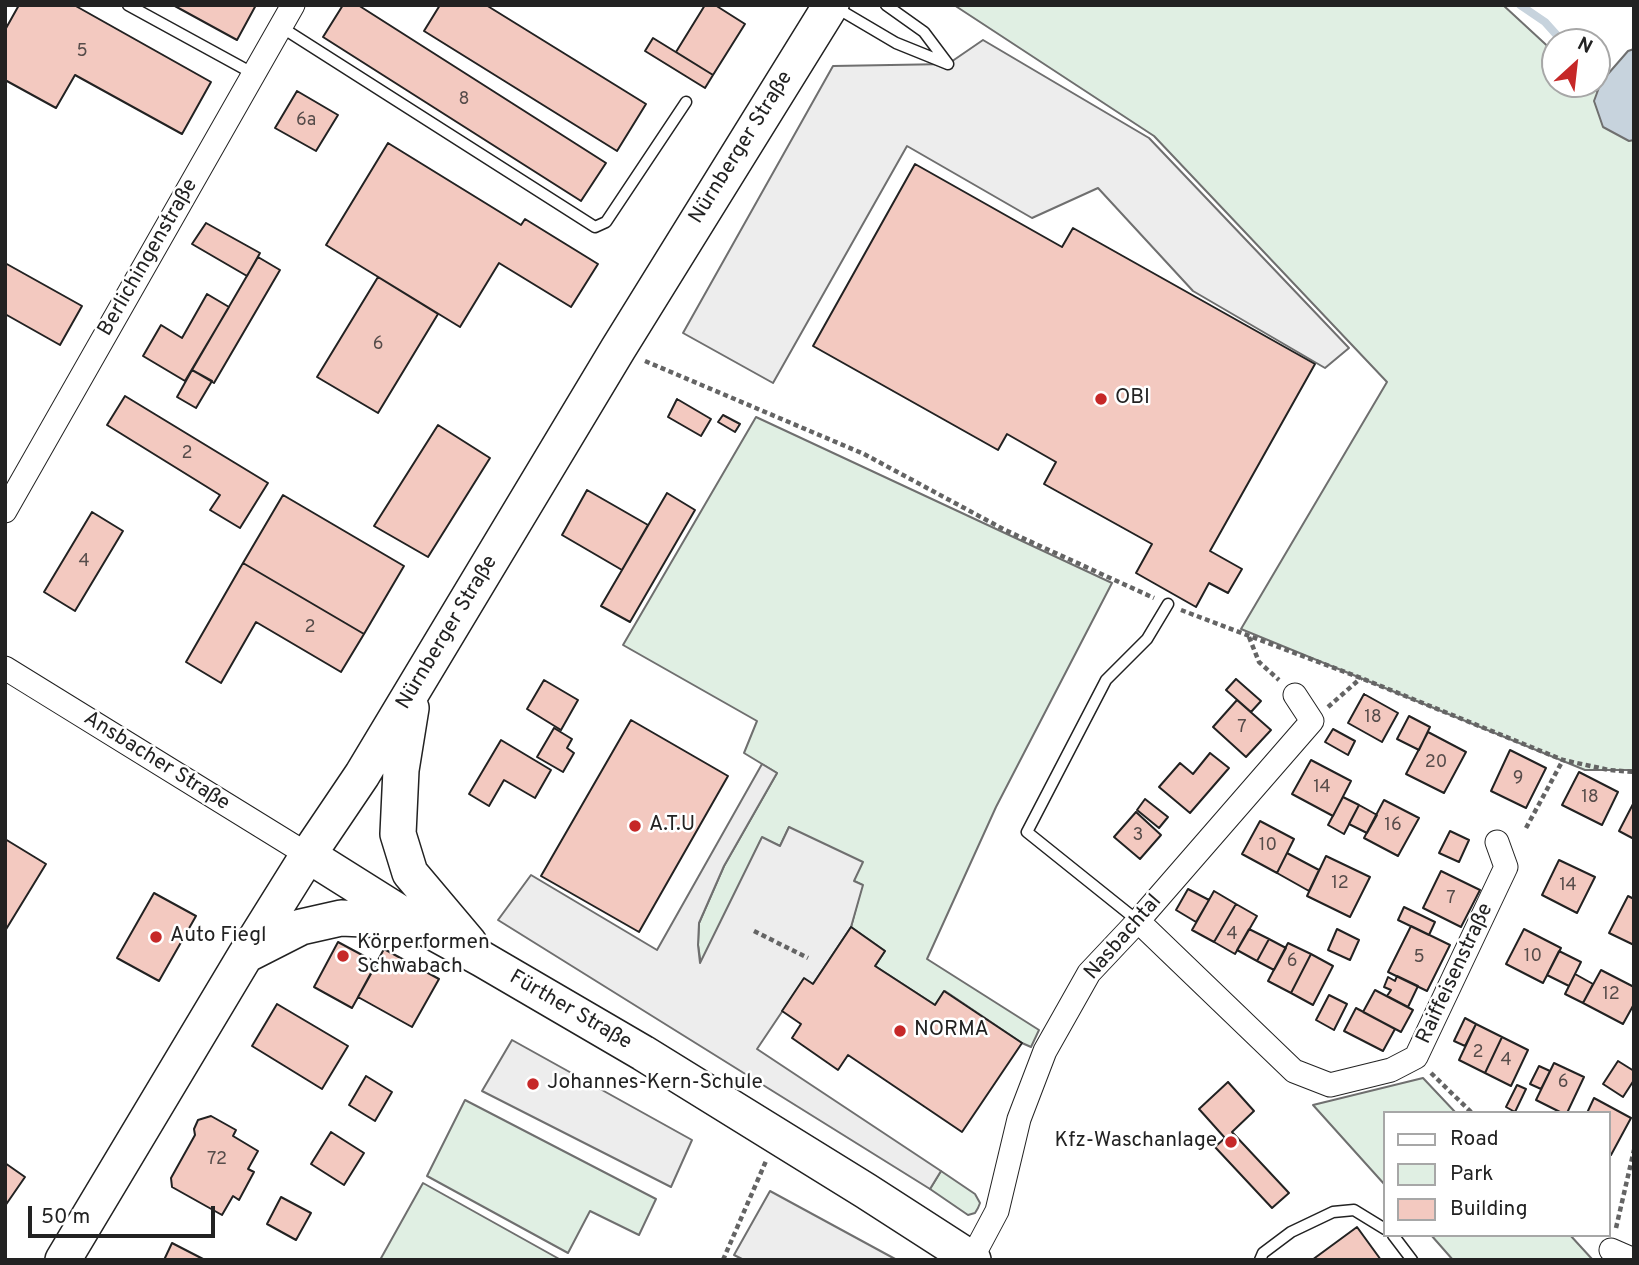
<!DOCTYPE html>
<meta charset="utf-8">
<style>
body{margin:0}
#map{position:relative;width:1639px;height:1265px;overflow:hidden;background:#fff;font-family:Overpass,sans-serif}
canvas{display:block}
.frame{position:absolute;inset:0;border:7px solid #222;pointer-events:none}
.legend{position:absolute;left:1383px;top:1111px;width:228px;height:126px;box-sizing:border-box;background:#fff;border:2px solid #a7a7a7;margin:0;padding:9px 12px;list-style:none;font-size:21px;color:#222}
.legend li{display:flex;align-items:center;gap:14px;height:35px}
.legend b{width:35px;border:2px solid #a7a7a7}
.north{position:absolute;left:1541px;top:28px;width:70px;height:70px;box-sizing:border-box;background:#fff;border:2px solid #a7a7a7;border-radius:50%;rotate:27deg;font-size:19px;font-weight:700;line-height:28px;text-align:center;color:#222}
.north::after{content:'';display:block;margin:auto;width:24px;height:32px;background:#c62828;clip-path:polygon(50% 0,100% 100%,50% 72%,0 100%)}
.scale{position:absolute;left:28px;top:1206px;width:187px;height:32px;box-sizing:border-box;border:4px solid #222;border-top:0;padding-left:9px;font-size:21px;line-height:24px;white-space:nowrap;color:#222;-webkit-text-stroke:5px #fff;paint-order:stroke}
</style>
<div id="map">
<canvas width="1639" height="1265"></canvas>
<div class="frame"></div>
<ul class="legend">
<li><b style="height:9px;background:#fff"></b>Road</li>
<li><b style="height:19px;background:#e0efe3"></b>Park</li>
<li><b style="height:19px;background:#f3c9c0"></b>Building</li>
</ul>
<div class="north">N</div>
<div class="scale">50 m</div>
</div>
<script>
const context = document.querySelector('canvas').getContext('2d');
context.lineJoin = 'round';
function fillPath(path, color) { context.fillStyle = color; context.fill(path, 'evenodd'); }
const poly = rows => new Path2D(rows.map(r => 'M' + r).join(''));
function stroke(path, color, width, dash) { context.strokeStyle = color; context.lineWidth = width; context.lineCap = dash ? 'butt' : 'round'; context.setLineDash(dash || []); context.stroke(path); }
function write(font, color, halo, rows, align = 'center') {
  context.font = font + ' Overpass,sans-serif'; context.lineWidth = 5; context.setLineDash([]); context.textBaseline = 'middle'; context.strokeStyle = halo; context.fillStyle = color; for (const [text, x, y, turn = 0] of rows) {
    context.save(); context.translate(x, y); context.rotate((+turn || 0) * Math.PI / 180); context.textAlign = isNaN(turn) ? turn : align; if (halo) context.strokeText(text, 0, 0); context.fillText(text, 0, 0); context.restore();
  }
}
const green = poly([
 [954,5,1503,5,1555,53,1555,84,1589,84,1634,125,1634,770,1585,770,1241,629,1387,382,1154,136,954,5],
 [756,417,1112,583,996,807,927,959,1039,1030,1031,1047,1022,1043,945,991,935,1005,875,966,885,951,851,927,862,885,854,881,789,827,780,846,762,838,701,965,698,945,699,923,724,866,777,773,744,753,757,721,623,645,756,417],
 [1423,1078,1456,1113,1385,1113,1385,1185,1313,1105,1423,1078],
 [465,1100,656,1199,639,1235,590,1211,568,1253,427,1176,465,1100],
 [941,1171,975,1194,980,1203,978,1208,975,1213,968,1215,930,1189,941,1171],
 [423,1183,561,1260,380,1260,423,1183],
 [1431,1235,1570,1235,1592,1259,1453,1260,1431,1235]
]);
const parking = poly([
 [983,40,1149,138,1349,348,1325,368,1193,291,1098,188,1032,218,907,146,773,383,683,333,833,66,948,64,983,40],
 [762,764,777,773,724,866,699,923,698,945,700,963,762,837,780,846,789,827,863,862,854,881,863,885,851,927,813,984,804,979,757,1049,941,1171,930,1189,498,920,531,875,657,950,762,764],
 [512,1040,692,1140,671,1187,482,1091,512,1040],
 [770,1191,897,1260,744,1260,734,1255,770,1191]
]);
const water = poly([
 [1634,49,1634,140,1629,141,1603,127,1594,101,1601,82,1628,51,1634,49]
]);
const stream = poly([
 [1520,5,1545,22,1563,42],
 [1597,78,1601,82]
]);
const building = poly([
 [19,5,74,5,211,82,182,134,75,75,56,108,5,80,5,30,19,5],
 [173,5,256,5,237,40,173,5],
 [343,5,358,5,606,163,581,201,323,37,343,5],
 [440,5,486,5,646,104,617,151,424,31,440,5],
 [705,5,715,5,745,24,713,75,676,52,705,5],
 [653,38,713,75,705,88,645,51,653,38],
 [297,91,338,115,316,151,275,128,297,91],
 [388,143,521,225,525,219,598,264,571,307,499,263,460,327,326,245,388,143],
 [915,164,1062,247,1073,228,1315,364,1210,551,1242,569,1228,593,1209,583,1196,607,1136,573,1152,544,1044,484,1056,462,1007,434,998,450,813,346,915,164],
 [206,223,260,253,247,276,192,244,206,223],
 [258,257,280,270,214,383,192,370,258,257],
 [5,263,82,306,60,345,5,314,5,263],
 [378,277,438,314,378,413,317,377,378,277],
 [207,294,229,307,185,381,143,356,161,325,182,338,207,294],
 [192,370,212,381,196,408,177,397,192,370],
 [125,396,268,483,240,528,210,510,220,495,107,425,125,396],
 [677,399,711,419,701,436,668,417,677,399],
 [723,415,740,424,735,432,718,422,723,415],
 [438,425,490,458,428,557,374,526,438,425],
 [587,490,648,525,622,570,562,535,587,490],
 [667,493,695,510,630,622,601,606,667,493],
 [283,495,404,566,364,634,243,563,283,495],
 [92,512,123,531,75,611,44,592,92,512],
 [243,563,364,634,341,672,256,622,221,683,186,662,243,563],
 [1236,679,1261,701,1251,712,1226,690,1236,679],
 [544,680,578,700,561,730,527,709,544,680],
 [1364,694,1398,713,1382,742,1348,723,1364,694],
 [1237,700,1271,730,1246,757,1213,727,1237,700],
 [1409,716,1430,727,1419,750,1397,739,1409,716],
 [631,720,728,776,639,932,541,876,631,720],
 [554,728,572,739,567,748,574,753,563,772,537,757,554,728],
 [1333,729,1355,741,1348,755,1325,742,1333,729],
 [1428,732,1466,752,1444,793,1406,774,1428,732],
 [501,740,551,770,535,798,504,780,489,806,469,794,501,740],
 [1510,750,1546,768,1526,808,1491,791,1510,750],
 [1210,753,1229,768,1190,813,1159,787,1180,763,1193,774,1210,753],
 [1311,760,1351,781,1333,816,1292,794,1311,760],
 [1579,772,1618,792,1602,825,1562,805,1579,772],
 [1343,797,1359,805,1344,834,1328,825,1343,797],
 [1145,799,1168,817,1159,828,1137,810,1145,799],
 [1384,800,1419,818,1398,856,1364,838,1384,800],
 [1633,804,1634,805,1634,839,1619,831,1633,804],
 [1359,805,1377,815,1367,833,1349,824,1359,805],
 [1136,812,1161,835,1140,859,1114,837,1136,812],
 [1260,821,1294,839,1277,873,1242,854,1260,821],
 [1450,831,1469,840,1459,862,1439,853,1450,831],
 [5,839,46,864,5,931,5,839],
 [1287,853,1319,870,1309,891,1277,873,1287,853],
 [1326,856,1370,877,1350,917,1307,896,1326,856],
 [1559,860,1595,877,1577,913,1542,895,1559,860],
 [1441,871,1480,890,1461,927,1423,908,1441,871],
 [1188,889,1209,900,1196,922,1176,910,1188,889],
 [1214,891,1236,904,1214,942,1192,930,1214,891],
 [154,893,196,916,159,981,117,958,154,893],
 [1628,896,1634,899,1634,945,1609,933,1628,896],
 [1236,904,1257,916,1235,954,1214,942,1236,904],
 [1404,907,1435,922,1429,935,1398,920,1404,907],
 [1411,926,1450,945,1427,991,1388,972,1411,926],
 [851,927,885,951,875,966,935,1005,944,991,1022,1043,962,1132,848,1055,838,1070,792,1038,801,1024,782,1011,804,978,813,984,851,927],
 [1249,929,1269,939,1257,961,1237,950,1249,929],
 [1337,929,1359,940,1350,960,1328,950,1337,929],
 [1524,929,1561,948,1543,983,1506,964,1524,929],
 [1269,939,1286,948,1274,970,1257,961,1269,939],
 [338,942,377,963,352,1008,314,987,338,942],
 [1288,943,1311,954,1291,993,1268,981,1288,943],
 [384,949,439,979,412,1027,358,997,384,949],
 [1559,951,1581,962,1569,986,1547,975,1559,951],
 [1311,954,1333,966,1313,1005,1291,993,1311,954],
 [1601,970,1634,987,1634,1004,1623,1024,1583,1003,1601,970],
 [1575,974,1593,984,1583,1003,1565,994,1575,974],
 [1397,976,1418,986,1408,1007,1387,996,1391,990,1384,987,1388,977,1395,981,1397,976],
 [1375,990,1413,1010,1401,1032,1363,1012,1375,990],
 [1329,995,1347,1004,1334,1030,1316,1020,1329,995],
 [277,1004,348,1046,322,1089,252,1046,277,1004],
 [1356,1008,1395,1029,1383,1051,1344,1031,1356,1008],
 [1465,1018,1476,1024,1465,1046,1454,1041,1465,1018],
 [1476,1024,1502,1037,1485,1073,1459,1060,1476,1024],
 [1502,1037,1528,1050,1511,1086,1485,1073,1502,1037],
 [1618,1061,1634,1071,1634,1080,1623,1097,1603,1084,1618,1061],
 [1554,1063,1584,1077,1567,1113,1562,1113,1536,1100,1554,1063],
 [1539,1066,1550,1071,1541,1089,1530,1084,1539,1066],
 [366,1076,392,1092,375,1121,349,1105,366,1076],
 [1228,1082,1254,1111,1232,1132,1289,1193,1272,1208,1215,1147,1225,1138,1199,1109,1228,1082],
 [1517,1085,1526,1089,1515,1112,1506,1107,1517,1085],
 [1594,1098,1631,1118,1611,1155,1609,1154,1609,1113,1587,1113,1594,1098],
 [211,1116,236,1130,233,1136,258,1151,248,1169,254,1172,239,1200,233,1196,222,1215,172,1187,171,1178,195,1135,194,1129,198,1120,211,1116],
 [331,1132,364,1153,344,1185,311,1164,331,1132],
 [5,1163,25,1177,5,1206,5,1163],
 [281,1197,311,1213,296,1240,267,1224,281,1197],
 [1357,1227,1381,1260,1312,1260,1357,1227],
 [172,1243,205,1260,164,1260,172,1243]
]);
const path = poly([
 [645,361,864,454,1005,530,1154,598],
 [1181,610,1361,678,1563,760,1609,770,1634,772],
 [1249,637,1259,662,1279,680],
 [1328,707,1361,678],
 [1526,828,1563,760],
 [754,931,808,958],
 [1431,1073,1472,1113],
 [1616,1228,1634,1150],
 [723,1260,766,1161]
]);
const service = poly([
 [128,5,254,74],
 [886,5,924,32,948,64],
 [835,7,896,43,948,64],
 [281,27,595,227,606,222,686,102],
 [1138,921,1027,832,1106,680,1147,639,1168,604],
 [1393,1235,1412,1260],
 [1260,1260,1263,1253,1291,1232,1333,1212,1354,1210,1385,1229]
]);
const minor = poly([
 [5,511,293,5],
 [5,668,308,855],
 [1138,921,1294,1071,1330,1085,1391,1070,1416,1057,1506,867,1497,842],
 [1611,1250,1634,1260],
 [972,1258,997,1211,1019,1119,1045,1051,1089,973,1138,921,1312,721,1295,695]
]);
const primary = poly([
 [411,708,401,770,398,834,410,873,469,943],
 [308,855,413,921,482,959,643,1053,866,1191,973,1260],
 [246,955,301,927,341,918,410,921],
 [63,1260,245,956,308,855,362,775,618,349,831,5]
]);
const markers = [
 [1101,399,7,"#c62828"],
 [635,826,7,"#c62828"],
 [156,937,7,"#c62828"],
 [343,956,7,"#c62828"],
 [900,1031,7,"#c62828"],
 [533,1084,7,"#c62828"],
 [1231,1142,7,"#c62828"]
];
const numberNames = [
 ["5",82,52],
 ["8",464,100],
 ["6a",306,121],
 ["6",378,345],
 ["2",187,454],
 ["4",84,562],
 ["2",310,628],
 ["18",1373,718],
 ["7",1242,728],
 ["20",1436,763],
 ["9",1518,779],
 ["14",1322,788],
 ["18",1590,798],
 ["16",1393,826],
 ["3",1138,836],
 ["10",1268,846],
 ["12",1340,884],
 ["14",1568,886],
 ["7",1451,899],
 ["4",1232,935],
 ["10",1533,957],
 ["5",1419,958],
 ["6",1292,962],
 ["12",1611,995],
 ["2",1478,1053],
 ["4",1506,1061],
 ["6",1563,1083],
 ["72",217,1160]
];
const streetNames = [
 ["Nürnberger Straße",742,148,-58],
 ["Berlichingenstraße",149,258,-60],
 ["Nürnberger Straße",448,633,-59],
 ["Ansbacher Straße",156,762,32],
 ["Nasbachtal",1124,938,-49],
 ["Raiffeisenstraße",1456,974,-65],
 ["Fürther Straße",570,1011,30]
];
const poiNames = [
 ["OBI",1115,399],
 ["A.T.U",649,826],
 ["Auto Fiegl",170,937],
 ["Körperformen",357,944],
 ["Schwabach",357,968],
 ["NORMA",914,1031],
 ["Johannes-Kern-Schule",547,1084],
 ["Kfz-Waschanlage",1217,1142,"right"]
];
fillPath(green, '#e0efe3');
stroke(green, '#6f6f6f', 2);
fillPath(parking, '#ededed');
stroke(parking, '#6f6f6f', 2);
fillPath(water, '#c7d3dd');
stroke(water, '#6f6f6f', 2);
stroke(stream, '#c7d3dd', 8);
fillPath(building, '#f3c9c0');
stroke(building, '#222', 2);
stroke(service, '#222', 13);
stroke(minor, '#222', 25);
stroke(primary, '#222', 38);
stroke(path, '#646464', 4.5, [5, 3.5]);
stroke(service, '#fff', 10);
stroke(minor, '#fff', 23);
stroke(primary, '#fff', 35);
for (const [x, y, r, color] of markers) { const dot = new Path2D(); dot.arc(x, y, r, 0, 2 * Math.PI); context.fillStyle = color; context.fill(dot); stroke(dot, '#fff', 2.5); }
write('18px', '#564c4a', null, numberNames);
write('21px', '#222', '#fff', streetNames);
write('21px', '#222', '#fff', poiNames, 'left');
</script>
